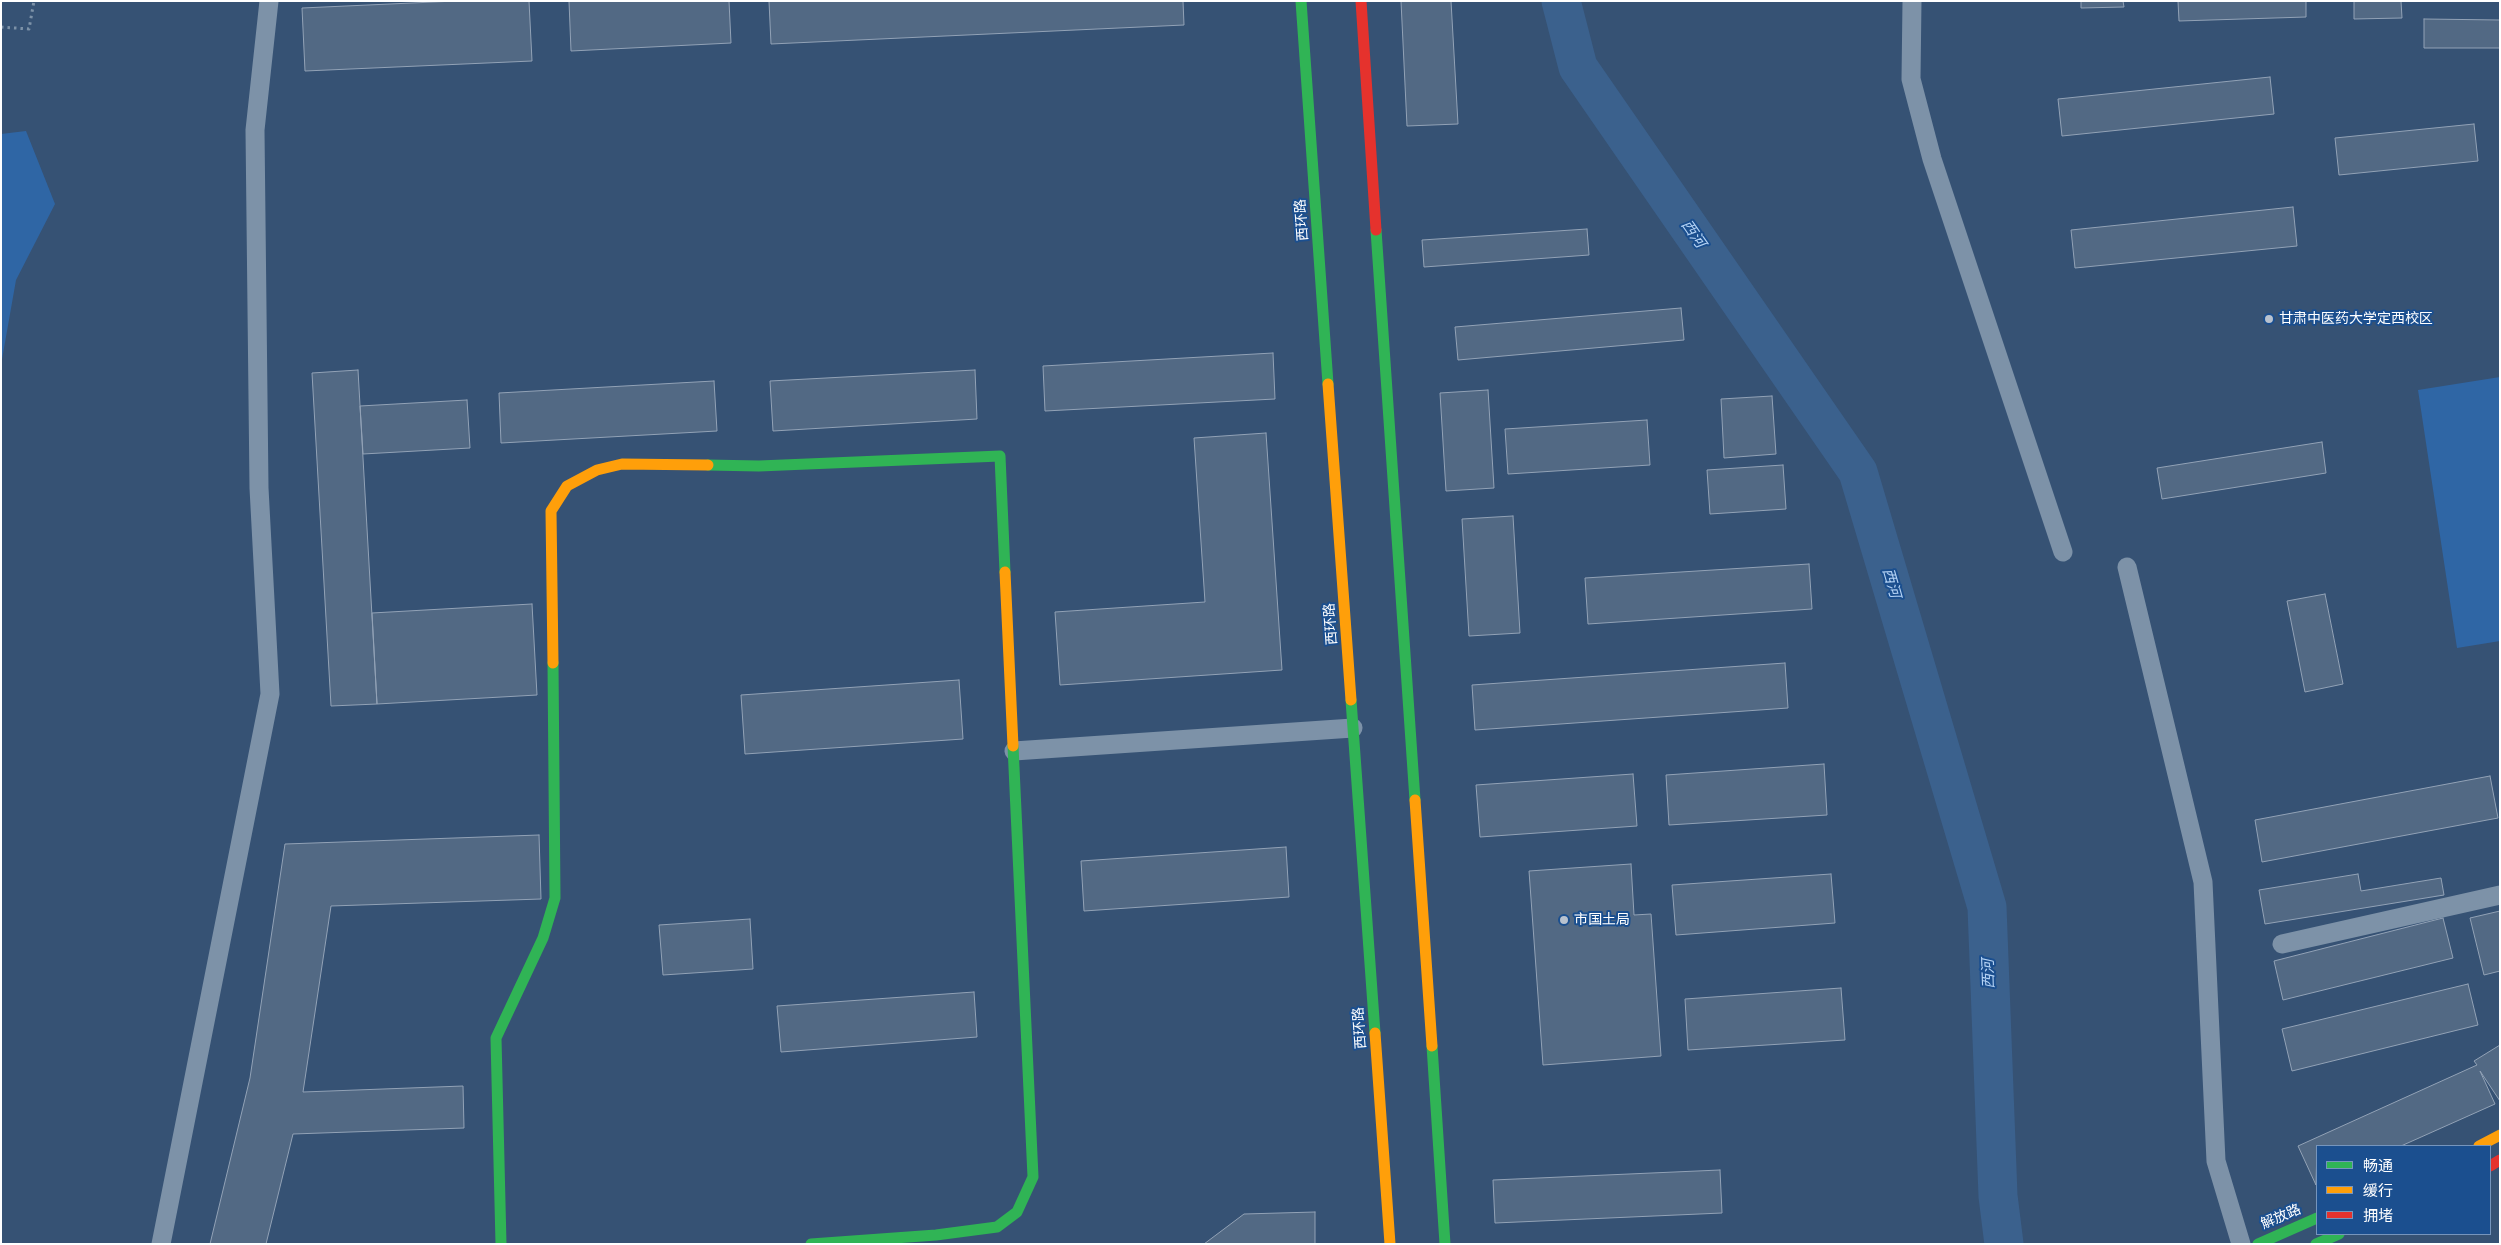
<!DOCTYPE html>
<meta charset="utf-8">
<style>
body{margin:0}
#map{position:relative;width:2501px;height:1245px;overflow:hidden;background:#365274;font-family:"Noto Sans","Noto Sans SC",sans-serif}
canvas{display:block}
.frame{position:absolute;inset:0;border:2px solid #fff;pointer-events:none}
.legend{position:absolute;left:2316px;top:1145px;width:175px;height:90px;box-sizing:border-box;background:#1b4f8f;border:1px solid #7695bc;margin:0;padding:6px 9px;list-style:none;font-size:15px;color:#fff}
.legend li{display:flex;align-items:center;gap:10px;height:25px}
.legend b{width:25px;border:1px solid #7695bc}
</style>
<div id="map">
<canvas width="2501" height="1245"></canvas>
<div class="frame"></div>
<ul class="legend">
<li><b style="height:6px;background:#30b455"></b>畅通</li>
<li><b style="height:6px;background:#ff9f0a"></b>缓行</li>
<li><b style="height:6px;background:#e5322d"></b>拥堵</li>
</ul>
</div>
<script>
const context = document.querySelector('canvas').getContext('2d');
context.lineJoin = 'round';
function fillPath(path, color) { context.fillStyle = color; context.fill(path, 'evenodd'); }
const poly = rows => new Path2D(rows.map(r => 'M' + r).join(''));
function stroke(path, color, width, dash) { context.strokeStyle = color; context.lineWidth = width; context.lineCap = dash ? 'butt' : 'round'; context.setLineDash(dash || []); context.stroke(path); }
function write(font, color, halo, rows, align = 'center') {
  context.font = font + ' "Noto Sans","Noto Sans SC",sans-serif'; context.lineWidth = 4; context.setLineDash([]); context.textBaseline = 'middle'; context.strokeStyle = halo; context.fillStyle = color; for (const [text, x, y, turn = 0] of rows) {
    context.save(); context.translate(x, y); context.rotate((+turn || 0) * Math.PI / 180); context.textAlign = isNaN(turn) ? turn : align; if (halo) context.strokeText(text, 0, 0); context.fillText(text, 0, 0); context.restore();
  }
}
const green = poly([
 [26,131,55,204,16,280,1,365,1,134],
 [2500,377,2500,641,2457,648,2418,390]
]);
const river = poly([
 [1561,1,1578,67,1858,472,1987,907,1998,1196,2004,1244]
]);
const building = poly([
 [456,1,529,1,532,61,305,71,302,8,456,1],
 [569,1,729,1,731,43,571,51,569,1],
 [769,1,1183,1,1184,25,771,44,769,1],
 [1401,1,1451,1,1458,124,1407,126,1401,1],
 [2081,1,2123,1,2124,7,2081,8,2081,1],
 [2178,1,2306,1,2306,17,2179,21,2178,1],
 [2354,1,2401,1,2402,18,2354,19,2354,1],
 [2424,19,2500,20,2500,48,2424,48,2424,19],
 [2270,77,2274,114,2062,136,2058,99,2270,77],
 [2474,124,2478,161,2339,175,2335,138,2474,124],
 [2293,207,2297,246,2075,268,2071,230,2293,207],
 [1587,229,1589,255,1424,267,1422,240,1587,229],
 [1681,308,1684,340,1458,360,1455,327,1681,308],
 [1273,353,1275,399,1045,411,1043,366,1273,353],
 [358,370,377,704,331,706,312,373,358,370],
 [975,370,977,419,773,431,770,381,975,370],
 [714,381,717,431,501,443,499,393,714,381],
 [1488,390,1494,488,1446,491,1440,393,1488,390],
 [1772,396,1776,454,1724,458,1721,399,1772,396],
 [467,400,470,448,363,454,360,406,467,400],
 [1647,420,1650,465,1508,474,1505,429,1647,420],
 [1266,433,1282,670,1060,685,1055,612,1205,602,1194,438,1266,433],
 [2322,442,2326,473,2162,499,2157,468,2322,442],
 [1783,465,1786,509,1710,514,1707,470,1783,465],
 [1513,516,1520,633,1469,636,1462,519,1513,516],
 [1809,564,1812,609,1588,624,1585,578,1809,564],
 [2325,594,2343,684,2305,692,2287,601,2325,594],
 [532,604,537,695,377,704,372,613,532,604],
 [1785,663,1788,708,1475,730,1472,685,1785,663],
 [959,680,963,739,745,754,741,695,959,680],
 [1824,764,1827,815,1669,825,1666,775,1824,764],
 [1633,774,1637,826,1480,837,1476,785,1633,774],
 [2490,776,2498,818,2262,862,2255,820,2490,776],
 [539,835,541,899,331,906,303,1092,463,1086,464,1128,293,1134,266,1244,210,1244,250,1078,285,844,539,835],
 [1286,847,1289,897,1084,911,1081,861,1286,847],
 [1631,864,1634,915,1651,914,1661,1056,1543,1065,1529,871,1631,864],
 [1831,874,1835,923,1676,935,1672,885,1831,874],
 [2358,874,2361,891,2441,878,2444,895,2265,924,2259,890,2358,874],
 [2500,911,2500,971,2484,975,2470,918,2500,911],
 [2443,918,2453,958,2283,1000,2274,961,2443,918],
 [750,919,753,969,663,975,659,925,750,919],
 [2468,984,2478,1025,2292,1071,2282,1029,2468,984],
 [1841,988,1845,1040,1688,1050,1685,999,1841,988],
 [974,992,977,1037,781,1052,777,1006,974,992],
 [2500,1045,2500,1101,2480,1071,2495,1104,2401,1146,2317,1146,2316,1185,2298,1146,2477,1065,2474,1061,2500,1045],
 [1720,1170,1722,1213,1495,1223,1493,1180,1720,1170],
 [1315,1212,1315,1244,1204,1244,1244,1214,1315,1212]
]);
const path = poly([
 [1,27,29,29,34,1]
]);
const street = poly([
 [1912,1,1911,79,1932,159,2063,552],
 [2127,567,2203,882,2216,1161,2241,1244],
 [1014,751,1353,728],
 [2282,944,2500,895],
 [161,1244,270,694,259,488,255,130,269,1]
]);
const fast = poly([
 [1301,1,1328,384],
 [1376,230,1415,800],
 [708,465,759,466,1000,456,1005,572],
 [1351,700,1375,1033],
 [1432,1046,1445,1244],
 [501,1244,496,1038,543,938,555,898,553,663],
 [811,1244,936,1235,997,1227,1017,1212,1033,1177,1013,746],
 [2258,1244,2317,1218],
 [2316,1244,2339,1234]
]);
const slow = poly([
 [1328,384,1351,700],
 [1005,572,1013,746],
 [553,663,551,511,567,486,597,470,622,464,708,465],
 [1415,800,1432,1046],
 [1375,1033,1390,1244],
 [2479,1146,2500,1135]
]);
const jam = poly([
 [1361,1,1376,230],
 [2490,1166,2500,1160]
]);
const markers = [
 [2269,319,5,"#b9c2ce"],
 [1564,920,5,"#b9c2ce"]
];
const streetNames = [
 ["西环路",1302,220,-94],
 ["西环路",1331,624,-94],
 ["西环路",1360,1028,-94],
 ["解放路",2281,1217,-23]
];
const poiNames = [
 ["甘肃中医药大学定西校区",2279,319],
 ["市国土局",1574,920]
];
const waterNames = [
 ["西河",1693,234,55],
 ["西河",1891,583,74],
 ["西河",1989,974,-92]
];
fillPath(green, '#2f66a5');
stroke(river, '#3b618d', 39);
fillPath(building, '#526984');
stroke(building, '#92a2b6', 1);
stroke(path, '#7d92a8', 3, [2.5, 4]);
stroke(street, '#7d92a8', 19);
stroke(fast, '#30b455', 11);
stroke(slow, '#ff9f0a', 11);
stroke(jam, '#e5322d', 11);
for (const [x, y, r, color] of markers) { const dot = new Path2D(); dot.arc(x, y, r, 0, 2 * Math.PI); context.fillStyle = color; context.fill(dot); stroke(dot, '#1b4f8f', 2); }
write('14px', '#fff', '#1b4f8f', streetNames);
write('14px', '#fff', '#1b4f8f', poiNames, 'left');
write('italic 15px', '#b5d3f5', '#1b4f8f', waterNames);
</script>
